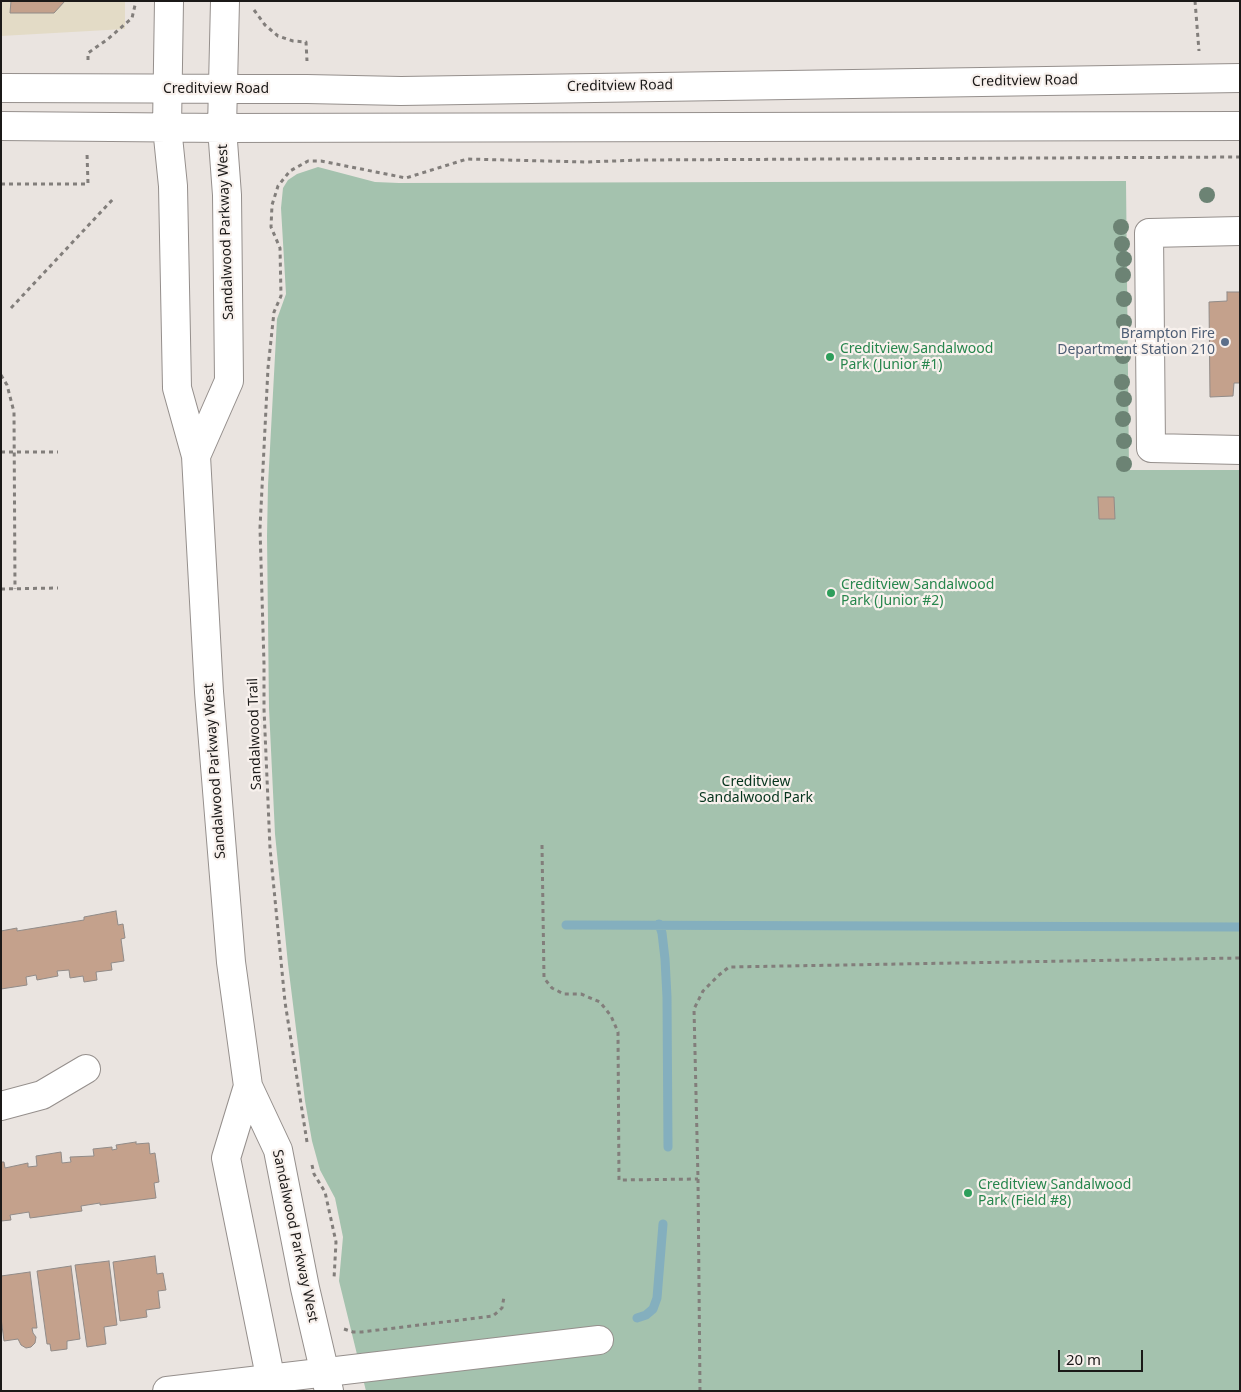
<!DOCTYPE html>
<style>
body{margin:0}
#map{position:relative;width:1241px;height:1392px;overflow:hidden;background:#eae4e0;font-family:"Noto Sans",sans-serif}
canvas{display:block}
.frame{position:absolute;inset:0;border:2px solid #1b1918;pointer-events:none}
.scale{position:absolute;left:1058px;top:1350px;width:85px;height:22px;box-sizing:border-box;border:2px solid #1b1918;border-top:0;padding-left:6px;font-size:15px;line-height:18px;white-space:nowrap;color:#1b1918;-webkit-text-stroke:4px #f8f1ed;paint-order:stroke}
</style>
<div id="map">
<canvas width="1241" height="1392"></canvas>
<div class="frame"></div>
<div class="scale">20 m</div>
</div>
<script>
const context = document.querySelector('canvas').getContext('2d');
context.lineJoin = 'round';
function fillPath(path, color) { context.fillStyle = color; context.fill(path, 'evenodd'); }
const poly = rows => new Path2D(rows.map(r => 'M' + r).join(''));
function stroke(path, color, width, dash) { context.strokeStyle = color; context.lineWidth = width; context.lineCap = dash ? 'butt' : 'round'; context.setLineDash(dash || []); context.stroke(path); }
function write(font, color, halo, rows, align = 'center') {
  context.font = font + ' "Noto Sans",sans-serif'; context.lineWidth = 4.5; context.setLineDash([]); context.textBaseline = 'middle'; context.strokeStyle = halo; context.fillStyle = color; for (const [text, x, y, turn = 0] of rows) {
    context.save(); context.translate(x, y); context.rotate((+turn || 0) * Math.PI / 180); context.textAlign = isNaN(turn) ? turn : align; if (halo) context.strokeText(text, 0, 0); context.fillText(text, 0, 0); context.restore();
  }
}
const commercial = poly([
 [1,1,125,1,125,29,1,36]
]);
const green = poly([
 [318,167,375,182,399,183,1126,181,1129,470,1240,470,1240,1391,366,1391,339,1281,343,1237,335,1198,320,1170,312,1141,305,1101,288,964,275,834,269,708,267,536,268,485,277,319,286,294,281,208,283,188,288,180,297,174]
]);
const stream = poly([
 [659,924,662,933,665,959,667,997,668,1147],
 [566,925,1240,927],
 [637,1318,646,1315,653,1309,657,1298,663,1224]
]);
const building = poly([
 [11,1,65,1,54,13,10,13,11,1],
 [1227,292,1240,292,1240,383,1234,383,1233,396,1210,397,1209,302,1227,301,1227,292],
 [1098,497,1114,497,1115,519,1099,519,1098,497],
 [116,911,118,925,123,924,125,938,121,939,124,961,111,963,112,970,96,972,97,980,84,982,83,976,70,978,69,970,57,971,58,976,37,980,36,975,26,977,27,985,1,989,1,931,17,928,17,931,84,920,84,917,116,911],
 [136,1142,136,1144,149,1143,150,1154,155,1153,159,1182,154,1183,156,1198,100,1205,100,1203,81,1206,82,1211,30,1218,29,1212,10,1215,11,1220,1,1221,1,1162,4,1162,5,1168,28,1163,28,1167,37,1166,36,1156,61,1152,62,1163,71,1162,70,1157,94,1156,93,1149,112,1147,112,1150,117,1149,116,1145,136,1142],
 [155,1256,157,1274,163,1273,166,1290,158,1291,160,1308,146,1310,147,1317,120,1321,113,1262,155,1256],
 [109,1261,117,1325,104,1327,106,1344,87,1347,75,1265,109,1261],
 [71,1266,80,1339,67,1341,67,1349,51,1351,50,1344,47,1344,37,1271,71,1266],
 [30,1272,37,1328,32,1328,33,1333,36,1337,35,1343,31,1347,26,1348,21,1345,18,1339,4,1341,1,1318,1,1276,30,1272]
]);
const path = poly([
 [1195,1,1199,51],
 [254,10,265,25,278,36,293,41,306,42,307,61],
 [88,60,88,53,108,39,132,18,136,1],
 [1,184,88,184,87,153],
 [11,308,114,198],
 [1,375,7,385,14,412,15,589],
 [1,452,58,452],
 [1,589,58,588],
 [542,845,544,978,552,988,564,994,581,994,600,1002,611,1016,618,1032,619,1180,698,1179],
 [307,1142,285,1002,270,848,264,709,264,664,260,528,268,368,274,312,281,296,280,248,271,227,272,205,278,186,290,171,308,161,321,161,406,178,467,159,586,162,640,160,1240,157],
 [312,1165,314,1174,325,1192,336,1242,334,1279],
 [344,1329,353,1332,362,1332,493,1316,502,1308,504,1297],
 [700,1391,698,1179,694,1009,703,991,719,975,729,967,1240,958]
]);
const minor = poly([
 [1240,231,1149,233,1151,448,1240,450],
 [1,1106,42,1095,86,1069],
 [167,1391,599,1340]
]);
const major = poly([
 [169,1,167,127,173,186,177,388,196,456,209,692,231,962,248,1086,278,1150,305,1288,329,1391],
 [1,88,307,89,401,91,1240,78],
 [1,126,222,128,1240,126],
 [196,456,229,381,227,195,222,128,225,1],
 [248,1086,226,1158,273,1391]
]);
const trees = [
 [1207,195],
 [1121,227],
 [1122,244],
 [1124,259],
 [1123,275],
 [1124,299],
 [1124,322],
 [1123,356],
 [1122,382],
 [1124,399],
 [1123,419],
 [1124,441],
 [1124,464]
];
const markers = [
 [1225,342,5,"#5c6f8a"],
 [830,357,5,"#2e9e5b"],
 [831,593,5,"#2e9e5b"],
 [968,1193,5,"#2e9e5b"]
];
const streetNames = [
 ["Creditview Road",1025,81,-1],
 ["Creditview Road",620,86,-1],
 ["Creditview Road",216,89],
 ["Sandalwood Parkway West",226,232,-92],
 ["Sandalwood Trail",255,734,-92],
 ["Sandalwood Parkway West",215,771,-94],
 ["Sandalwood Parkway West",295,1236,78]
];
const serviceNames = [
 ["Brampton Fire",1215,334],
 ["Department Station 210",1215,350]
];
const leisureNames = [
 ["Creditview Sandalwood",840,349],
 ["Park (Junior #1)",840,365],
 ["Creditview Sandalwood",841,585],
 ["Park (Junior #2)",841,601],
 ["Creditview Sandalwood",978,1185],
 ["Park (Field #8)",978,1201]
];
const parkNames = [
 ["Creditview",756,782],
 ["Sandalwood Park",756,798]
];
fillPath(commercial, '#e3dbc6');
fillPath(green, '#a4c2ae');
stroke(stream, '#84afbe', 9);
fillPath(building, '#c4a18c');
stroke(building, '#918b88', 1);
stroke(minor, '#958f8c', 30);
stroke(major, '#958f8c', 30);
stroke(path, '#827e7b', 3, [4, 4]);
stroke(minor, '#fff', 28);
stroke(major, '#fff', 28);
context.fillStyle = '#6c8374';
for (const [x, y] of trees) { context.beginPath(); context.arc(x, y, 8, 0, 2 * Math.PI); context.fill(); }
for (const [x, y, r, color] of markers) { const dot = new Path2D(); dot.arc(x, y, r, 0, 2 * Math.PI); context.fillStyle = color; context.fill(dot); stroke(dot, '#f8f1ed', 2); }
write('14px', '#1b1918', '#f8f1ed', streetNames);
write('14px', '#4e5e75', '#f8f1ed', serviceNames, 'right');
write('14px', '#27864d', '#f8f1ed', leisureNames, 'left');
write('14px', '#04331c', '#f8f1ed', parkNames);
</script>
